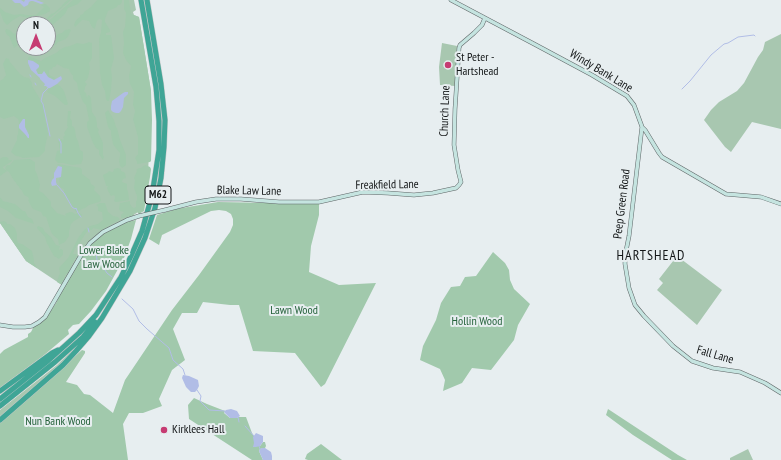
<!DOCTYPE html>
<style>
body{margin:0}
#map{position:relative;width:781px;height:460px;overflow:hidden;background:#e7eef0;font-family:"PT Sans Narrow",sans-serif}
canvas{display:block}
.north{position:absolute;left:16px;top:16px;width:40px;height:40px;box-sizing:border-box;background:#e7eef0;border:1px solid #929799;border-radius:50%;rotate:0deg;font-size:11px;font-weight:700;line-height:16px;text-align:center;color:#121516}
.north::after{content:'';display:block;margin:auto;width:14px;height:18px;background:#c63b72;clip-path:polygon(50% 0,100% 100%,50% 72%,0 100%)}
</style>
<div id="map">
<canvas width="781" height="460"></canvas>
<div class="north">N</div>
</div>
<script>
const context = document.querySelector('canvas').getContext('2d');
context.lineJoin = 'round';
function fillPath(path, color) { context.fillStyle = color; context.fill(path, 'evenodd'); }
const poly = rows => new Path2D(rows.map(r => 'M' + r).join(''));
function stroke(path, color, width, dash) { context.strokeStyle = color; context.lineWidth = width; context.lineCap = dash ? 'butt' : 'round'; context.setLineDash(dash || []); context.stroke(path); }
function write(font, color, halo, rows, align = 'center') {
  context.font = font + ' "PT Sans Narrow",sans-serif'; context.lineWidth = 4; context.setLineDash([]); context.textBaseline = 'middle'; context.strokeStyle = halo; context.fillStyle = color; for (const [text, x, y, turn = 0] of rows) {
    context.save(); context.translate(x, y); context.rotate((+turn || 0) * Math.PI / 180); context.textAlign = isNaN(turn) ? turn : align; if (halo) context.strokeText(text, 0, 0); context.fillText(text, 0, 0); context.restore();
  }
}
const green = poly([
 [0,0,134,0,136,10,133,12,134,15,139,17,151,91,148,177,138,212,127,220,62,285,26,261,0,223],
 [24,24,48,24,48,48,24,48],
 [781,34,781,129,752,122,731,152,725,147,704,120,711,110,719,102,737,91,744,83,758,57,763,50,765,42],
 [442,43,457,46,455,86,440,85,439,67],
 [677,256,722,290,697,325,657,290,663,283,659,279],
 [81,342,62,364,0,418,0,410,57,365],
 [748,449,753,460,730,460,730,458]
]);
const forest = poly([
 [68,0,71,0,43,24,35,24,43,22,51,14,54,13,61,7,64,3],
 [73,0,82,0,78,4,68,8,65,14,48,29,48,24,45,24],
 [97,0,122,0,122,2,120,5,118,5,117,7,108,11,105,19,105,22,110,30,110,32,106,33,106,35,111,35,114,58,111,69,112,78,111,90,109,101,107,101,106,99,105,91,102,85,100,73,99,39,101,32,102,20,99,19,97,21,95,29,92,27,89,21,84,20,82,20,75,27,74,25,76,20,80,17,80,15,83,14,84,12,91,7],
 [124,0,129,0,131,14,139,17,151,91,152,120,151,161,150,162,137,164,137,162,135,158,138,154,138,137,133,119,135,111,133,105,134,92,130,84,129,76,131,66,126,60,123,53,124,43,123,32,125,27,126,13,124,9],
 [45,4,46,4,50,8,50,11,45,14,28,18,20,16,13,20,7,25,4,22,0,12,0,8,5,12,14,15,21,14,27,15,36,15,44,7,41,5],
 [6,29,10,30,14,34,24,29,24,37,23,39,24,39,24,40,14,48,9,36,7,35,5,31],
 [70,29,71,31,70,32,69,35,66,39,58,42,56,45,53,45,50,48,47,48,46,50,41,52,35,53,33,49,34,48,48,48,48,43,51,40,52,37,56,36,58,34,62,33,65,30],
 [89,42,92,43,92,58,90,62,89,63,90,68,88,78,85,82,87,84,85,87,85,89,84,91,86,93,87,98,88,95,89,95,91,98,92,112,94,115,93,115,95,116,96,118,97,124,97,127,99,130,98,132,103,143,103,155,104,157,103,160,99,154,99,150,96,148,93,143,87,127,87,122,89,120,86,105,83,102,78,89,77,83,73,79,73,76,70,72,69,69,64,68,57,64,55,67,53,67,52,69,49,70,49,75,55,78,54,80,48,77,46,73,45,73,44,72,42,74,38,74,36,70,39,65,31,61,28,60,28,58,29,56,41,61,45,58,56,53,61,49,65,47,70,46,77,43,83,44,87,43],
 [6,58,9,59,10,62,20,74,24,77,29,78,32,83,32,86,45,107,45,118,48,134,45,147,45,151,39,157,22,158,21,157,16,156,11,152,17,140,17,136,18,134,19,123,18,119,14,116,4,119,0,117,0,81,3,79,6,75,3,64],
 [25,120,25,127,29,136,28,138,25,134,19,128,19,125,23,121],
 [57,84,61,87,64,91,68,104,67,105,65,105,55,96,47,92,49,89],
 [108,110,114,120,116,127,117,128,120,140,126,155,126,165,122,168,120,166,119,161,120,156,120,153,115,147,113,144,111,134,111,131,108,127,105,113],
 [68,111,71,111,70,118,72,121,72,126,74,127,75,130,76,137,78,141,80,150,83,152,83,159,81,164,72,165,63,163,58,163,55,160,57,151,60,150,59,147,59,144,58,142,61,139,64,140,63,137,65,135,64,133,68,127,67,126],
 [3,157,7,157,9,159,8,160,12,160,12,161,3,167,3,168,7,171,5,168,7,165,10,165,14,160,30,159,33,161,35,162,35,170,37,174,40,185,39,191,43,193,51,202,51,206,57,213,66,216,65,214,70,212,72,212,75,214,79,213,82,215,82,216,74,221,71,224,69,232,69,236,65,242,59,245,58,239,53,235,51,232,46,217,43,216,41,212,33,209,31,206,28,200,29,199,28,197,24,195,22,191,13,179,9,172,7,171,0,176,0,159],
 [58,164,81,168,82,170,82,174,90,180,91,184,94,186,95,187,94,190,100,196,101,201,99,202,89,205,85,208,82,209,81,210,76,212,64,193,64,189,60,187,59,179,61,175,62,168,61,166,57,165],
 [145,165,150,167,151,169,150,177,144,211,139,214,137,212,134,213,133,214,133,216,124,218,121,218,121,215,124,212,120,211,119,209,120,203,130,201,130,204,132,207,134,208,136,207,136,201,137,200,137,196,134,188,135,180,134,179,134,178,137,171,136,170,139,168,141,168],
 [118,168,121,169,121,171,124,172,125,173,126,178,123,179,122,182,127,184,127,189,128,192,129,199,129,200,124,201,116,202,114,201,115,197,114,195,111,196,108,191,107,188,108,186,106,186,105,182,103,176,103,175,107,173,109,171,113,172,114,169],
 [0,197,3,201,15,204,23,211,25,211,28,217,32,219,34,224,16,218,8,211,0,207],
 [218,202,319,204,319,215,311,246,309,272,339,285,376,283,325,384,321,387,295,353,253,351,239,305,230,305,203,302,197,313,182,313,173,329,185,360,172,370,159,399,162,406,143,413,129,413,123,424,128,460,0,460,0,423,82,350,85,351,85,353,66,382,77,385,84,394,90,395,113,413,125,380,172,310,199,275,230,232,233,225,233,219,231,214,226,211,219,210,211,211,162,235,159,245,149,239,157,215,176,209],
 [100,203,105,203,108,212,113,216,118,217,120,219,102,230,93,228,92,230,89,230,86,233,79,244,76,246,76,248,75,248,73,254,76,254,77,256,74,260,73,263,72,264,69,272,65,275,64,281,62,282,62,285,57,282,57,281,60,273,59,268,68,258,78,238,84,230,90,226,98,224,103,220,102,212,98,211,98,207,96,205],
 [136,220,131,239,124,258,106,291,91,311,79,324,73,325,68,330,69,334,43,356,0,388,0,354,4,350,28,337,28,334,31,332,34,326,45,319,56,303,63,288,81,257,89,246,101,235,125,222],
 [4,221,7,223,7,224,10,224,15,228,17,234,17,240,18,243,21,244,22,244,32,251,34,260,34,263,36,266,37,268,26,261,0,223,0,222],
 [38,226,43,228,45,232,51,237,56,245,60,246,59,250,61,249,63,250,63,255,59,259,54,256,51,251,48,245,47,244,45,237,37,228,37,227],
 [493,252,505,263,509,270,510,280,514,289,530,304,518,325,514,340,491,370,472,368,462,383,443,391,445,380,440,369,420,360,423,346,436,320,441,303,451,287,460,286,465,277,476,276],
 [194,398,207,404,225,411,224,413,230,418,237,418,238,417,246,417,252,433,254,436,254,443,260,446,263,442,265,442,266,446,265,448,260,449,259,451,263,460,252,460,189,419,188,405],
 [608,409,678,455,687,460,672,460,633,435,606,415],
 [321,444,342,460,308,460,305,459,307,454]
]);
const water = poly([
 [12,0,21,0,24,2,25,0,36,0,44,3,41,4,33,1,31,1,29,2,28,5,24,7,20,3,15,3],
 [28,60,33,61,39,65,39,67,36,70,38,74,42,74,44,71,48,77,54,80,61,76,62,79,57,84,50,88,48,88,46,86,44,86,45,84,40,79,40,78,31,70,28,63],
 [125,92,128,92,128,94,124,98,123,107,121,111,119,113,116,113,113,112,111,110,111,106,112,101,123,93],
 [23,119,25,119,25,127,29,135,29,138,28,138,25,134,19,128,19,125],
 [58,166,62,167,61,177,56,178,56,182,57,185,52,186,51,183,52,180,54,178,54,173],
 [183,375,189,376,198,380,199,386,197,390,195,392,191,392,186,387,182,378],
 [231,409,237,411,240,416,237,418,230,418,224,412,226,410],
 [256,433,263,436,263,442,260,446,256,447,253,447,254,443,253,437],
 [262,448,265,448,271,452,272,456,272,460,263,460,259,451,260,449]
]);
const stream = poly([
 [30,75,31,77],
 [35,83,36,85],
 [48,88,43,93,41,101,43,104,50,136],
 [682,89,690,81,711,55,724,44,728,43,738,37,754,35,755,36],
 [59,139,61,143,61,153],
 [57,185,64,193,72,207,75,209,76,208,78,213,81,217],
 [88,228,89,232],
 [96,251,97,260],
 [101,264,107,273,112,277],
 [122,299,133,309,139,321,147,329,169,348,173,360,183,369,185,375],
 [197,390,201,396,200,401,209,410,225,411],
 [238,417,239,422],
 [245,426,254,436],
 [259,446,260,449]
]);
const secondary = poly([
 [451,0,536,45,592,75,627,96,634,105,641,124,642,127,645,130,659,153,662,157,726,194,761,197,781,204],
 [642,127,629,236,625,256,625,264,629,288,635,305,644,316,673,346,692,361,713,368,740,372,765,383,781,393],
 [165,210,196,202,216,199,241,199,279,202,319,202,363,192,388,193,414,195,433,193,456,188,459,185,461,182,458,170,454,145,455,109,459,48,460,45,474,33,482,25,485,18],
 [0,325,13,327,25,327,32,326,39,322,45,317,80,257,90,243,103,232,127,220,139,216]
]);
const highway = poly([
 [0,391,52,353,58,350],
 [0,399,49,360,79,333,96,315,121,277,131,256,142,231,152,195,155,176,159,150,159,121,156,87,141,0],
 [0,406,55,362,83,337,95,322],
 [0,420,63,365,76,351,89,336,102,318,130,271,145,238,155,208,161,178,164,147,165,120,161,84,147,0]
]);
const secondaryBridge = poly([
 [139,216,165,210]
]);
const markers = [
 [448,65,4,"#c63b72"],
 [164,430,4,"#c63b72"]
];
const shields = [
 [158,195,26]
];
const shieldNames = [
 ["M62",158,195]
];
const poiNames = [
 ["St Peter -",456,58],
 ["Hartshead",456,72],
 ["Kirklees Hall",172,430]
];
const streetNames = [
 ["Windy Bank Lane",601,71,31],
 ["Church Lane",445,111,-88],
 ["Freakfield Lane",387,185,-1],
 ["Blake Law Lane",249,191,1],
 ["Peep Green Road",622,204,-83],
 ["Fall Lane",715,355,16]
];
const parkNames = [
 ["Lower Blake",104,251],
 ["Law Wood",104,265],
 ["Lawn Wood",294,311],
 ["Hollin Wood",477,322],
 ["Nun Bank Wood",58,422]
];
const quarterNames = [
 ["HARTSHEAD",651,256]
];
fillPath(green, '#a8c7b0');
fillPath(forest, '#a1c9ac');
fillPath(water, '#b1bde6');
stroke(stream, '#b1bde6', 1);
stroke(secondary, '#5e6566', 4.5);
stroke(highway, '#c6c7c7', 6);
stroke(secondary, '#c5e4e0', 3.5);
stroke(highway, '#3fa596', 5);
stroke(secondaryBridge, '#5e6566', 4.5, []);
stroke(secondaryBridge, '#c5e4e0', 3.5);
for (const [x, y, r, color] of markers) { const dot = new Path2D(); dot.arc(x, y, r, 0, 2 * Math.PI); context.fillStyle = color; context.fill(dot); stroke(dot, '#e7eef0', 1.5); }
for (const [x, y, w] of shields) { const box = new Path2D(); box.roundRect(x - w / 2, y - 9, w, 18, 3); context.fillStyle = '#e7eef0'; context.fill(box); stroke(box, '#121516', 1); }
write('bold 11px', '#121516', null, shieldNames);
write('12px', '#121516', '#e7eef0', poiNames, 'left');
write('12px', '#121516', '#e7eef0', streetNames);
write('12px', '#25623b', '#e7eef0', parkNames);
context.letterSpacing = '1px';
write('14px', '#121516', '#e7eef0', quarterNames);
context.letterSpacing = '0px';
</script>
